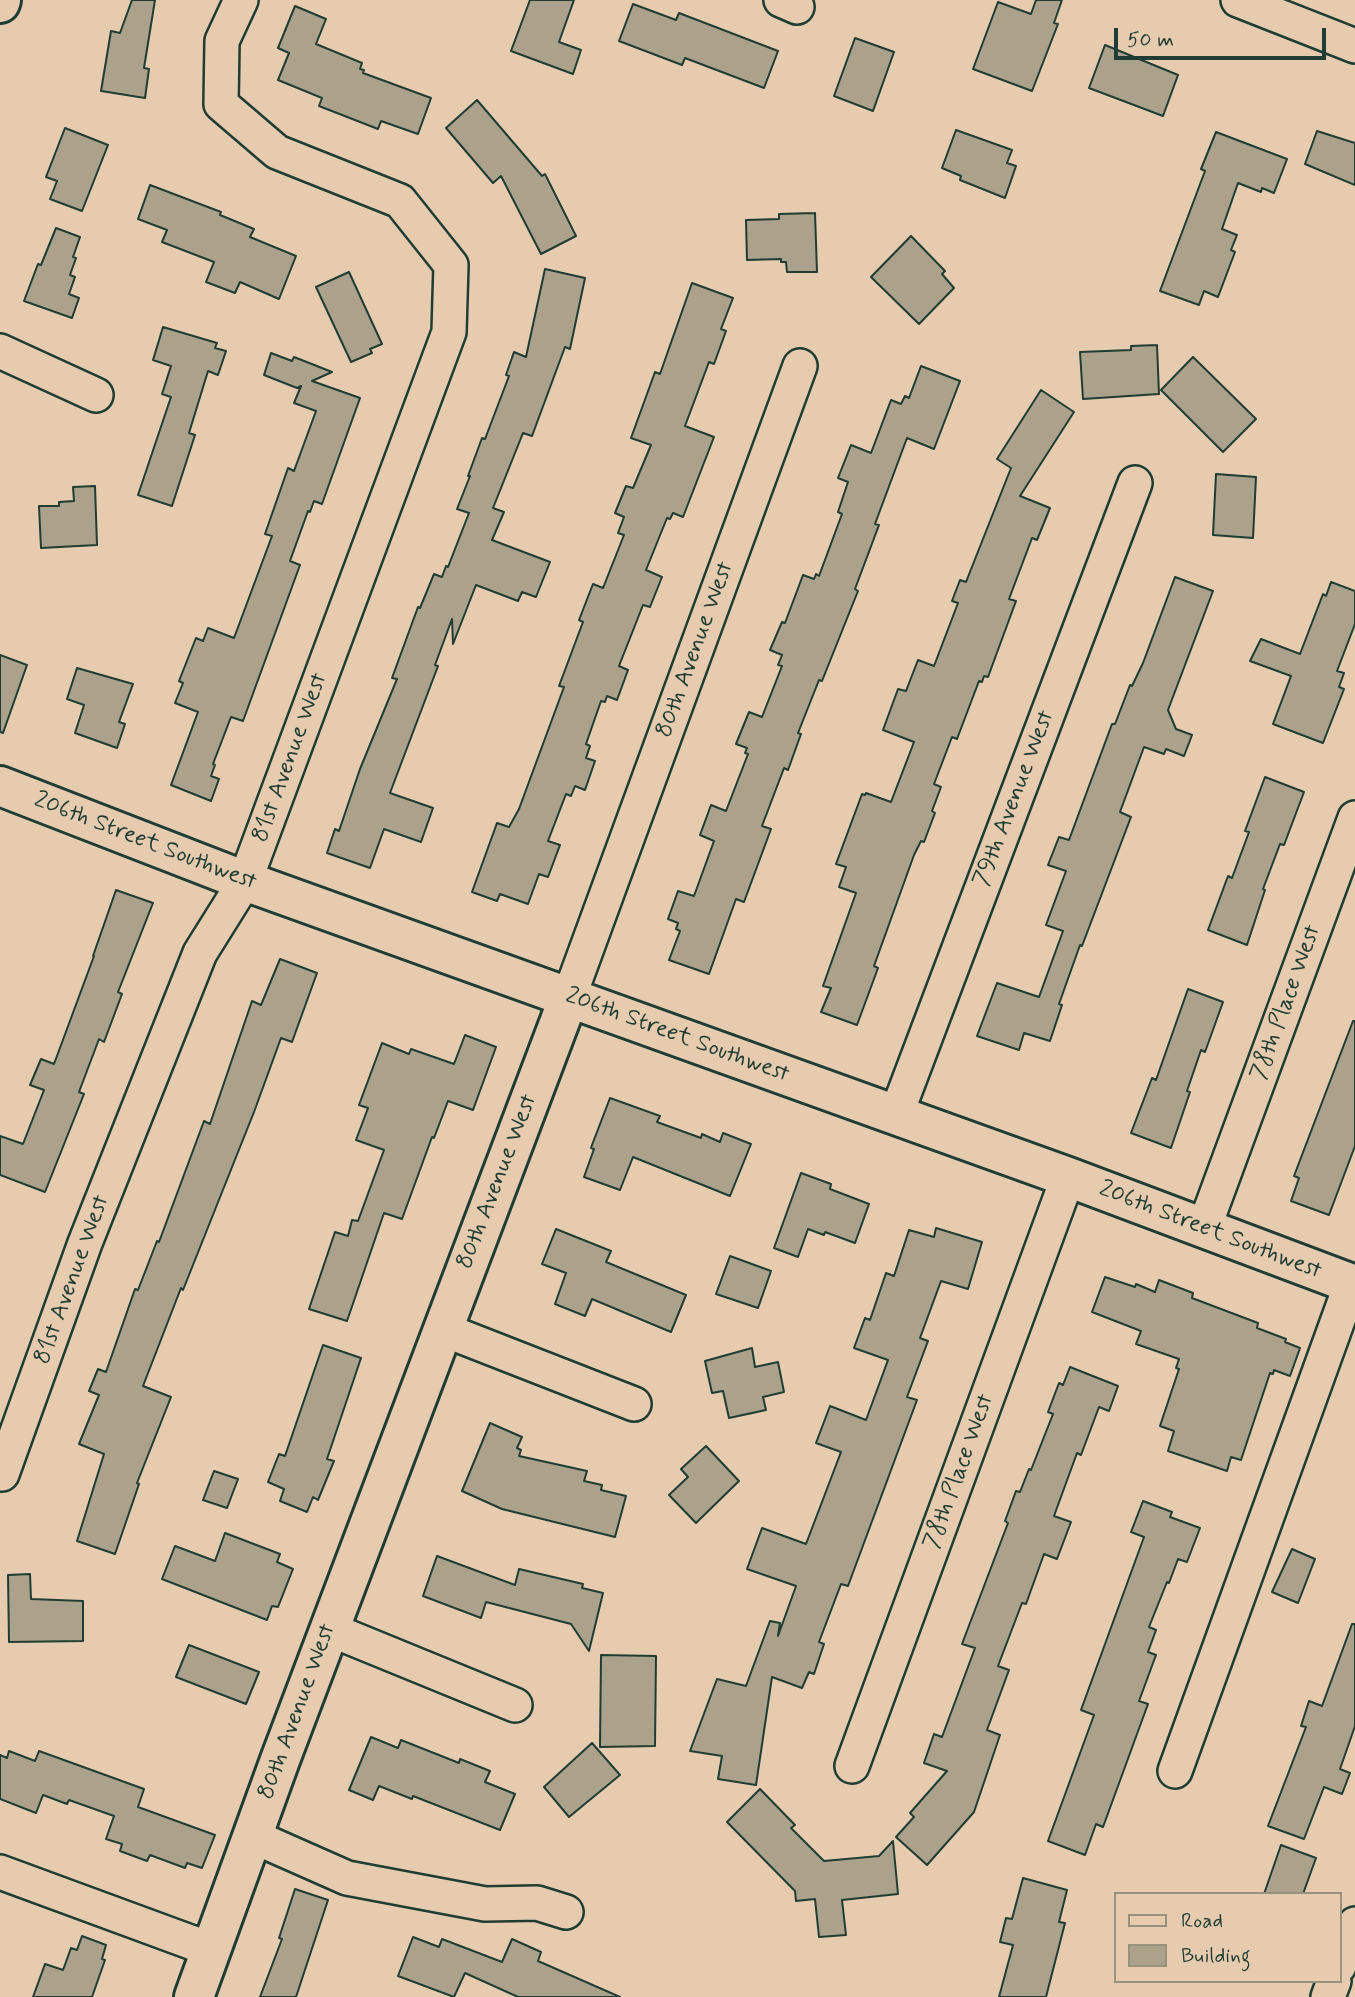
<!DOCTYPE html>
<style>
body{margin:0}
#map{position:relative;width:1355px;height:1997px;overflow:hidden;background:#e6cbae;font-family:Mynerve,sans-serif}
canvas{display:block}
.legend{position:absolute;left:1114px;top:1892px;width:228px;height:91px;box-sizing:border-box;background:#e6cbae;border:2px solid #96927d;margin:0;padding:9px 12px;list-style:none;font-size:21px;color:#1f3d34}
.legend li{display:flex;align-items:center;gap:14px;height:35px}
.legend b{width:35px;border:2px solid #96927d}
.scale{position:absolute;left:1114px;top:28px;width:212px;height:32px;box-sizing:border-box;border:4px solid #1f3d34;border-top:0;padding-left:9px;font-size:21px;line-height:24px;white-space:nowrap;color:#1f3d34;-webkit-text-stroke:5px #e6cbae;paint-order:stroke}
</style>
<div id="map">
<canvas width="1355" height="1997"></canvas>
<ul class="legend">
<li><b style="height:9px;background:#e6cbae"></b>Road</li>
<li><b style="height:19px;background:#aca18a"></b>Building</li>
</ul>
<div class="scale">50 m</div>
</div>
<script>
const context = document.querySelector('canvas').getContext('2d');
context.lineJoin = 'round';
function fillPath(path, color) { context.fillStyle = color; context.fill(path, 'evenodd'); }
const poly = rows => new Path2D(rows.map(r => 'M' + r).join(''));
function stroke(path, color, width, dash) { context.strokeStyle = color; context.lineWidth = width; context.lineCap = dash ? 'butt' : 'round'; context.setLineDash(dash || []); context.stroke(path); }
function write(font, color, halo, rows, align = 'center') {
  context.font = font + ' Mynerve,sans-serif'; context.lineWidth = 5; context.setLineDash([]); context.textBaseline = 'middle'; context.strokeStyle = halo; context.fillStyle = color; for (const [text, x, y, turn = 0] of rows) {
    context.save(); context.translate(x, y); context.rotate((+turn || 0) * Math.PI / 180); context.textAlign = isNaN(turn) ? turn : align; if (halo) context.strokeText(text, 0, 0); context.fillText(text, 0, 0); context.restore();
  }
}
const building = poly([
 [132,0,155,0,144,68,149,69,145,98,101,91,111,31,120,33,132,0],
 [530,0,574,0,559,42,581,50,573,74,511,51,530,0],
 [1036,0,1062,0,1054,23,1058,24,1032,91,973,69,998,2,1031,14,1036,0],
 [633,4,676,20,679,13,778,51,764,88,685,58,682,65,619,41,633,4],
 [295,6,326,19,316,44,362,63,360,69,364,70,363,73,431,98,418,134,381,121,378,129,319,106,322,98,278,80,289,53,278,48,295,6],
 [855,38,894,52,873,111,834,96,855,38],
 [1105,45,1178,75,1163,116,1089,88,1105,45],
 [477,100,542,176,545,174,576,236,541,254,501,176,493,183,446,128,477,100],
 [65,128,108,145,82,211,50,199,57,181,46,177,65,128],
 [956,130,1012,150,1007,163,1016,166,1005,198,960,180,961,176,942,168,956,130],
 [1317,131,1355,143,1355,185,1305,164,1317,131],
 [1216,132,1287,159,1274,193,1262,188,1261,192,1238,183,1222,229,1237,235,1231,250,1235,252,1218,297,1204,291,1199,305,1160,291,1205,171,1201,169,1216,132],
 [150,185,221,212,220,215,254,229,250,237,296,256,279,299,240,282,235,293,206,282,214,262,162,242,167,230,138,219,150,185],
 [815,213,817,272,787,272,786,262,781,262,781,259,747,260,746,220,779,219,779,214,815,213],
 [56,228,80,237,73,257,76,258,70,275,75,277,69,294,79,298,72,318,24,301,38,264,41,265,56,228],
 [911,236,945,271,942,274,954,288,919,324,871,277,911,236],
 [545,269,585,278,570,349,565,347,532,436,523,433,493,508,504,512,492,540,550,562,536,597,522,592,518,601,476,585,453,644,452,619,435,665,438,666,390,793,433,808,421,842,384,829,370,868,327,853,335,829,339,831,360,769,397,679,392,678,418,607,420,608,434,574,442,577,446,566,448,567,469,513,457,509,470,476,468,476,482,438,485,439,509,376,506,375,514,352,526,357,545,269],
 [349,272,382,344,370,349,372,353,351,362,316,287,349,272],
 [692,283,733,298,721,329,726,331,714,364,709,362,685,426,714,437,683,517,673,513,670,519,667,518,646,570,662,577,650,607,643,605,619,666,628,670,617,700,607,696,605,702,601,701,586,744,590,746,586,758,595,761,585,790,575,786,571,796,566,794,548,841,560,845,548,877,539,874,528,904,500,894,497,901,472,892,497,823,509,827,519,809,564,687,559,686,583,622,579,620,593,584,603,588,624,535,618,533,624,517,615,513,626,486,633,488,651,445,631,438,655,372,660,374,692,283],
 [163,327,217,343,215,348,226,351,218,375,208,371,189,433,195,435,172,506,138,495,171,397,162,394,171,366,153,360,163,327],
 [1157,345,1159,394,1083,399,1080,352,1131,350,1131,346,1157,345],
 [271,353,292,361,294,357,332,372,312,381,360,398,322,504,314,501,310,512,308,511,290,561,300,565,243,721,231,717,213,764,215,765,211,776,219,779,211,801,171,785,198,712,175,703,183,683,179,681,196,638,203,641,208,628,234,638,272,536,265,534,288,468,294,471,316,411,294,403,301,386,297,388,264,375,271,353],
 [1193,357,1256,419,1223,452,1161,390,1193,357],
 [921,366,960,381,934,449,907,438,875,524,879,525,855,589,858,591,822,681,819,680,798,733,801,734,788,770,784,768,762,826,771,829,744,902,736,899,709,974,669,960,680,931,676,929,678,923,668,919,678,891,694,896,714,841,700,835,711,805,726,811,748,754,745,753,747,748,736,744,749,712,762,717,782,666,778,665,782,655,770,650,782,622,785,623,803,575,814,579,816,574,819,576,842,514,838,512,848,482,838,478,851,445,871,453,891,400,901,404,905,396,909,398,921,366],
 [1041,390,1074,412,1020,496,1050,508,1037,540,1032,538,1009,599,1016,601,988,677,984,676,982,682,979,681,957,739,952,737,934,784,941,787,932,811,935,813,924,842,921,841,914,855,874,966,878,968,857,1025,821,1012,831,988,823,986,856,893,839,887,846,867,836,864,862,794,865,795,866,793,891,802,914,742,883,730,898,689,906,691,918,660,934,666,958,603,952,601,960,580,966,582,1011,468,997,459,1041,390],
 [1216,474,1256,477,1253,538,1213,535,1216,474],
 [95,486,97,545,41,548,39,506,59,506,59,502,74,501,73,487,95,486],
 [1175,577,1213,591,1168,710,1176,729,1192,735,1184,756,1166,749,1164,754,1144,747,1120,812,1131,817,1082,946,1080,945,1059,1004,1062,1005,1050,1041,1024,1033,1019,1050,977,1036,997,983,1039,997,1063,931,1046,925,1066,871,1048,865,1059,837,1069,840,1112,724,1115,724,1130,685,1132,686,1143,663,1175,577],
 [1331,582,1355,591,1355,624,1337,671,1344,673,1339,687,1344,689,1323,743,1273,724,1291,676,1250,661,1261,639,1300,654,1323,594,1326,596,1331,582],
 [0,655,27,665,3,733,0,732,0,655],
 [77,668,133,684,119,722,125,724,117,748,75,733,84,705,67,699,77,668],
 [1265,777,1304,792,1284,845,1280,844,1263,889,1265,890,1247,945,1208,930,1228,876,1232,878,1249,832,1245,831,1265,777],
 [116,890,153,903,118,992,122,994,104,1042,99,1039,79,1092,84,1094,45,1192,0,1175,0,1136,23,1144,44,1090,30,1085,41,1059,54,1064,94,956,93,956,116,890],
 [280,959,317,973,292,1042,281,1038,254,1112,183,1290,181,1288,143,1386,171,1397,137,1483,139,1484,115,1554,77,1541,104,1454,79,1444,99,1395,89,1391,98,1369,106,1372,135,1289,138,1290,157,1241,159,1242,204,1121,210,1124,252,1001,261,1005,280,959],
 [1188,989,1223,1002,1205,1052,1201,1050,1187,1091,1190,1092,1171,1148,1131,1133,1152,1078,1156,1080,1188,989],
 [1353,1021,1355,1021,1355,1146,1329,1215,1291,1201,1299,1178,1294,1176,1353,1021],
 [465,1035,496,1047,473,1110,448,1101,434,1138,432,1137,402,1219,384,1213,347,1321,309,1309,335,1232,348,1236,352,1220,358,1221,384,1150,356,1140,368,1108,359,1105,382,1043,409,1054,411,1049,454,1064,465,1035],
 [610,1098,660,1116,657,1122,701,1138,702,1134,720,1142,723,1133,751,1144,730,1196,633,1157,620,1190,584,1177,594,1149,591,1148,592,1145,610,1098],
 [801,1173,831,1184,830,1189,869,1204,855,1243,825,1232,824,1235,808,1229,798,1257,774,1248,801,1173],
 [936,1228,982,1242,968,1289,941,1281,920,1338,928,1341,907,1397,917,1400,848,1586,841,1584,819,1642,824,1644,814,1674,809,1672,802,1688,772,1677,756,1785,718,1779,722,1756,690,1751,717,1679,746,1686,770,1621,780,1623,778,1636,796,1586,747,1569,762,1528,806,1544,841,1452,816,1443,830,1406,866,1420,888,1360,854,1348,865,1318,870,1320,886,1273,894,1276,909,1230,934,1237,936,1228],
 [556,1229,611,1251,606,1262,686,1295,671,1332,592,1299,585,1316,555,1304,566,1273,542,1264,556,1229],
 [730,1256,771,1271,758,1308,716,1294,730,1256],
 [1105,1277,1135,1287,1136,1284,1155,1292,1159,1280,1193,1293,1192,1298,1258,1323,1257,1328,1286,1339,1285,1342,1300,1348,1290,1376,1274,1370,1273,1374,1270,1373,1241,1460,1231,1457,1227,1471,1168,1451,1174,1431,1160,1426,1179,1369,1176,1368,1179,1359,1136,1344,1141,1331,1092,1312,1105,1277],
 [323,1345,361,1358,327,1459,334,1461,318,1500,313,1497,307,1512,280,1501,284,1489,268,1482,279,1454,285,1456,323,1345],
 [752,1348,755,1367,778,1362,784,1392,763,1397,766,1410,729,1418,723,1391,712,1393,705,1361,752,1348],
 [1070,1367,1118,1386,1109,1411,1099,1407,1081,1455,1077,1453,1054,1516,1071,1522,1057,1559,1044,1554,1026,1604,1022,1603,998,1666,1009,1670,987,1730,1000,1735,974,1812,927,1865,896,1837,914,1817,910,1813,947,1771,924,1763,934,1734,942,1737,975,1648,962,1644,1008,1523,1005,1521,1016,1491,1020,1492,1029,1469,1031,1470,1053,1414,1048,1412,1059,1383,1063,1385,1070,1367],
 [490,1423,522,1437,517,1448,521,1450,519,1456,587,1471,584,1481,602,1485,601,1490,626,1496,615,1537,502,1509,462,1491,490,1423],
 [706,1446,739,1481,696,1523,669,1495,688,1477,681,1469,706,1446],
 [214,1471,238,1479,227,1508,203,1500,214,1471],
 [1143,1501,1172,1512,1170,1517,1200,1528,1187,1562,1178,1559,1169,1583,1167,1582,1149,1627,1156,1630,1148,1652,1156,1655,1139,1701,1148,1704,1103,1827,1096,1824,1085,1855,1048,1841,1094,1715,1081,1710,1144,1537,1131,1532,1143,1501],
 [225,1533,280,1554,277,1562,293,1569,278,1607,272,1606,267,1620,162,1579,175,1546,215,1561,225,1533],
 [1292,1549,1315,1559,1298,1603,1272,1592,1292,1549],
 [437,1556,515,1585,519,1569,583,1584,582,1588,603,1593,589,1651,571,1624,486,1602,481,1618,423,1596,437,1556],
 [30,1574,31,1599,83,1601,83,1641,9,1642,8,1575,30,1574],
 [1352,1624,1355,1624,1355,1726,1340,1769,1350,1773,1342,1794,1324,1787,1304,1839,1268,1826,1306,1727,1301,1726,1309,1701,1322,1706,1352,1624],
 [189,1645,259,1672,246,1704,176,1677,189,1645],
 [601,1655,656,1656,655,1746,600,1747,601,1655],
 [371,1737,398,1748,401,1740,459,1763,460,1759,490,1771,485,1782,515,1794,500,1830,413,1796,412,1799,379,1786,373,1800,349,1790,371,1737],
 [592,1743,620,1775,569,1817,544,1787,592,1743],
 [9,1751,35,1761,39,1751,144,1789,138,1807,215,1835,202,1868,187,1863,185,1868,150,1855,147,1861,120,1851,122,1844,106,1839,114,1816,69,1800,67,1804,43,1795,36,1813,0,1799,0,1755,7,1758,9,1751],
 [760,1789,795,1825,791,1828,824,1861,879,1856,893,1841,898,1894,842,1900,846,1935,819,1937,815,1899,796,1901,795,1891,727,1822,760,1789],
 [1281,1845,1316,1858,1303,1894,1264,1894,1281,1845],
 [1023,1878,1067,1890,1059,1922,1065,1923,1046,1997,999,1997,1013,1945,1000,1942,1006,1918,1012,1919,1023,1878],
 [295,1889,328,1900,296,1997,260,1997,282,1939,279,1938,295,1889],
 [82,1936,106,1945,102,1959,105,1960,92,1997,33,1997,45,1964,63,1970,71,1948,77,1950,82,1936],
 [413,1937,439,1947,442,1939,502,1962,512,1939,541,1952,538,1961,620,1997,518,1997,465,1973,454,1997,398,1976,413,1937]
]);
const minor = poly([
 [781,0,797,7],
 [1238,0,1355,46],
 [0,351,96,395],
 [569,997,800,366],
 [896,1115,1135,483],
 [1204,1228,1355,818],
 [442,1329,634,1404],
 [2,1474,85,1243,200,953,245,881,449,332,451,265,400,201,277,152,221,104,222,41,241,0],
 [329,1629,515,1705],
 [852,1766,1068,1177],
 [1175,1771,1351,1284],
 [252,1836,347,1878,485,1904,537,1903,566,1912],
 [0,1872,212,1950],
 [1339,1966,1355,1924],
 [1328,1997,1334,1981]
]);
const tertiary = poly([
 [0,3,1,0],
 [0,786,245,881,1068,1177,1355,1285],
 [194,1997,280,1760,569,997]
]);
const streetNames = [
 ["80th Avenue West",696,650,-70],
 ["81st Avenue West",291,758,-70],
 ["79th Avenue West",1015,799,-69],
 ["206th Street Southwest",145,842,21],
 ["78th Place West",1287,1003,-70],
 ["206th Street Southwest",677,1036,20],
 ["80th Avenue West",498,1182,-69],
 ["206th Street Southwest",1210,1231,21],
 ["81st Avenue West",73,1280,-70],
 ["78th Place West",960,1472,-70],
 ["80th Avenue West",298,1712,-70]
];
fillPath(building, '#aca18a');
stroke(building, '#1f3d34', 2);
stroke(minor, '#1f3d34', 38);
stroke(tertiary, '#1f3d34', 44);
stroke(minor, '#e6cbae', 33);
stroke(tertiary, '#e6cbae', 38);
write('24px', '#1f3d34', '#e6cbae', streetNames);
</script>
